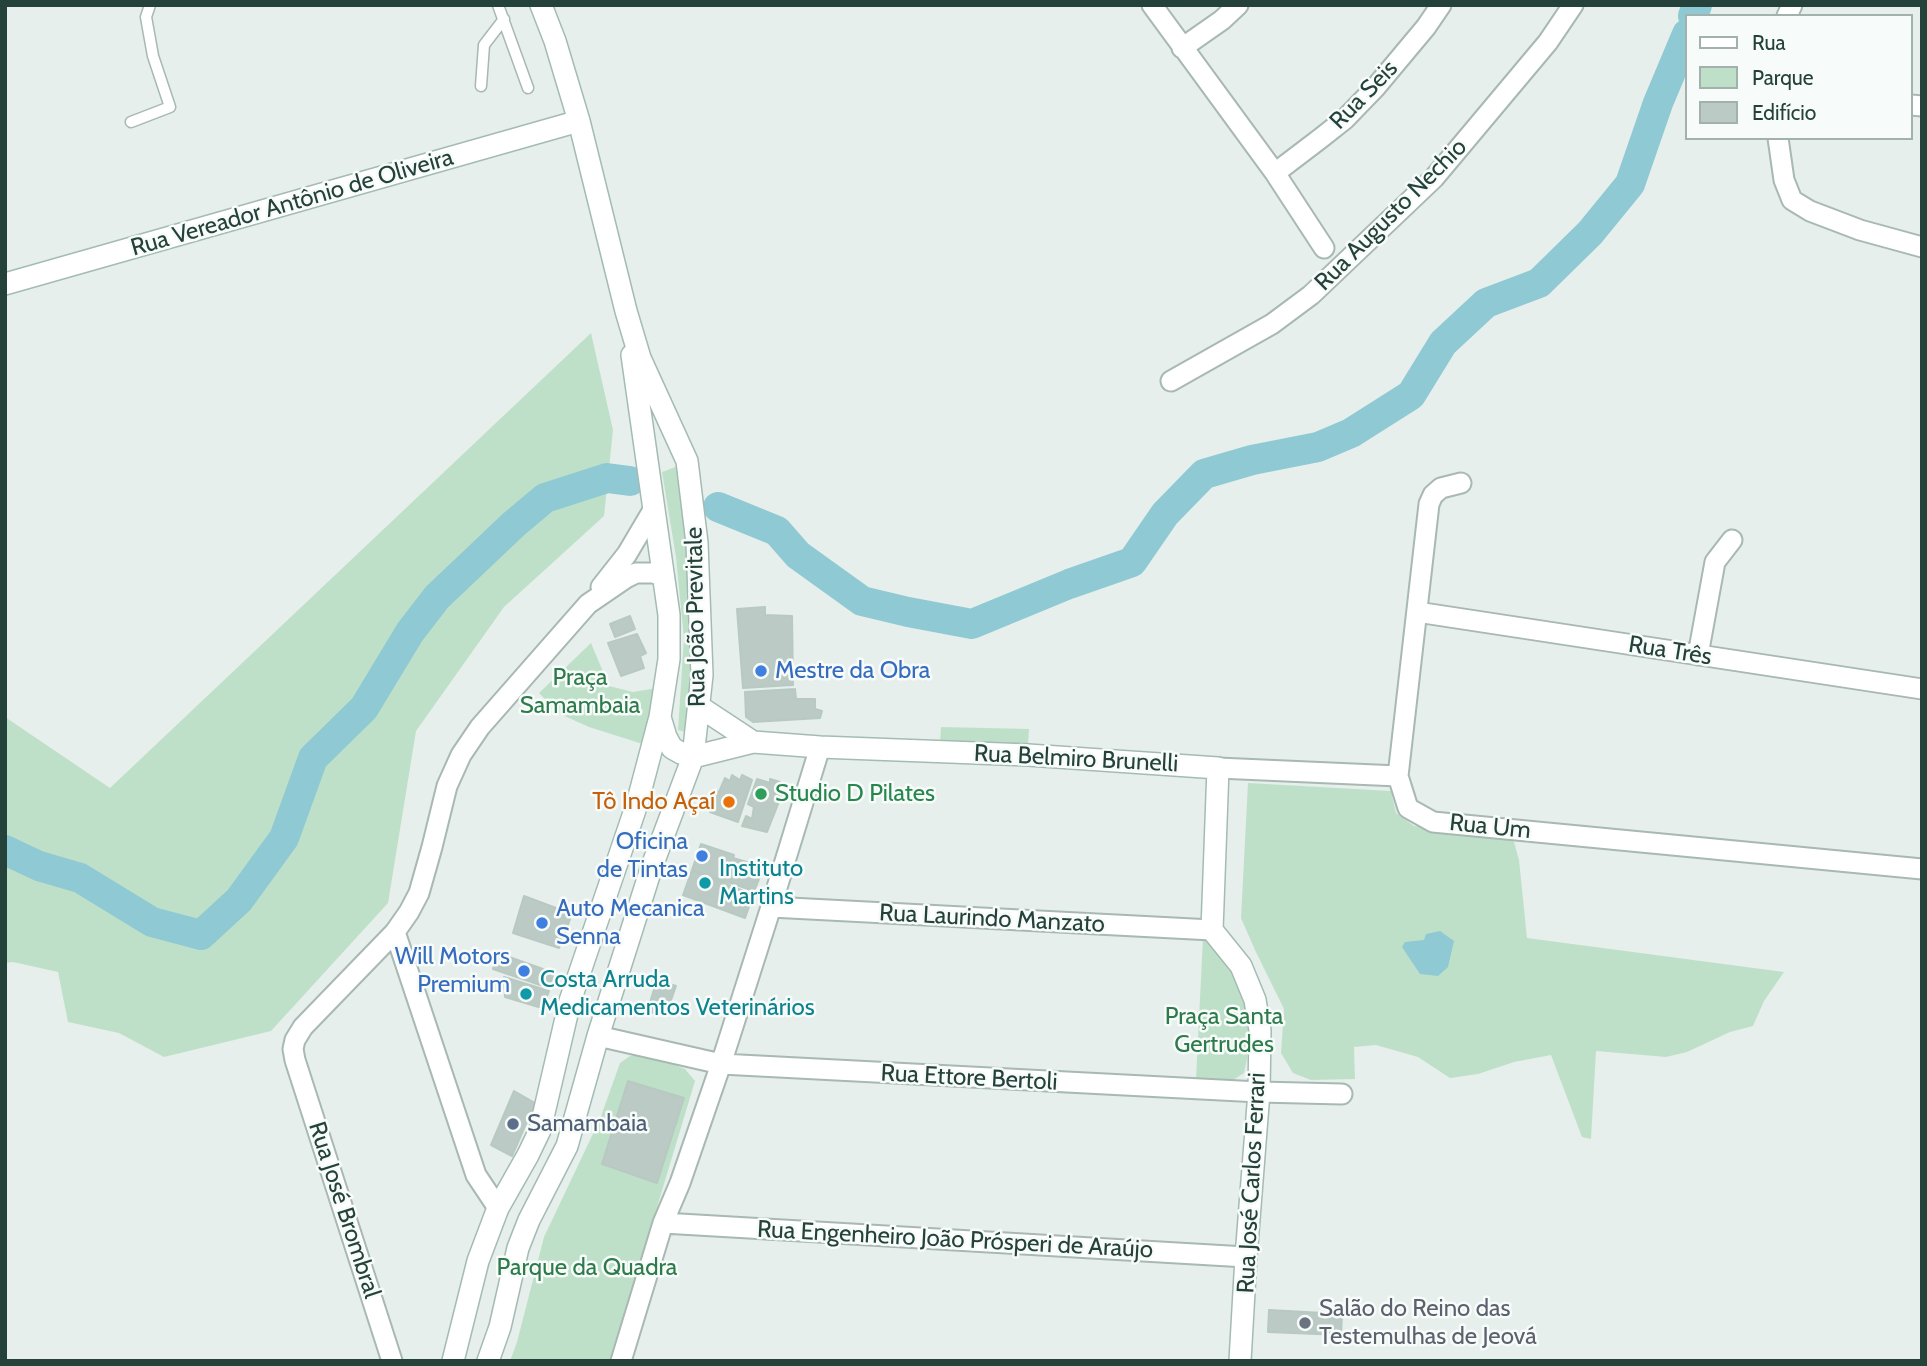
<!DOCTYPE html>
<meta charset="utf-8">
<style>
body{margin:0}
#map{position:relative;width:1927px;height:1366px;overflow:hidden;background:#e6efeb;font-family:Cabin,sans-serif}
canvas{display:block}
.frame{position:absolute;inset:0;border:7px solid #24423a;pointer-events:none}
.legend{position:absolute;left:1685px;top:14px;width:228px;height:126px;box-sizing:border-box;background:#f7fbf9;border:2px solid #a3b1ad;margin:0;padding:9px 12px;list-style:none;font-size:21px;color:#24423a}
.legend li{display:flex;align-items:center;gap:14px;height:35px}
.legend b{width:35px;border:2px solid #a3b1ad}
</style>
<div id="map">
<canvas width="1927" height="1366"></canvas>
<div class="frame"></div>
<ul class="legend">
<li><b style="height:9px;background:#fff"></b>Rua</li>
<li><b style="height:19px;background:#bfe0c8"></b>Parque</li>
<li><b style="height:19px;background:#bbcac4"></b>Edifício</li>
</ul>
</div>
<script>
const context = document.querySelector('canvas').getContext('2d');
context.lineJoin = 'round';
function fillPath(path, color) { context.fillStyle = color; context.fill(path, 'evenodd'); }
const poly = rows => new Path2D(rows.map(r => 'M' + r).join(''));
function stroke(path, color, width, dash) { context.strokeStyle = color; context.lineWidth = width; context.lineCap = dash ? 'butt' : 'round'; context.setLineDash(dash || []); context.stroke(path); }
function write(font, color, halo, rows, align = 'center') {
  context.font = font + ' Cabin,sans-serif'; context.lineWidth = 5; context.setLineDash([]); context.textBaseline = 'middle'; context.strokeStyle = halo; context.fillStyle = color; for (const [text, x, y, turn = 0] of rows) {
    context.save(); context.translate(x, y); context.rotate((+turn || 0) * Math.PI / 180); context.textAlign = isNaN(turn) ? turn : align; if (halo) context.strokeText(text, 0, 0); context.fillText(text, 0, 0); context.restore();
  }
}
const green = poly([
 [591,333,613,430,604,516,504,607,416,731,388,903,271,1031,164,1057,119,1033,68,1022,58,972,13,962,5,963,5,717,110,788],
 [678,466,692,600,696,669,690,733,678,730,684,638,676,557,662,472],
 [591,643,609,686,633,692,657,688,649,746,589,727,560,714,539,693],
 [941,727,1029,729,1028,746,940,744],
 [1248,783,1391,791,1396,813,1414,826,1503,833,1514,842,1519,860,1527,938,1784,972,1764,1001,1753,1026,1730,1032,1687,1052,1666,1057,1596,1051,1591,1139,1582,1137,1551,1055,1514,1062,1478,1074,1450,1078,1418,1057,1376,1045,1354,1047,1355,1079,1311,1080,1293,1073,1281,1053,1284,1009,1255,950,1241,918],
 [1203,938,1214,941,1247,988,1249,1028,1247,1059,1244,1073,1233,1080,1220,1081,1196,1079],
 [647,1054,685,1069,695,1081,621,1327,613,1361,510,1361,517,1342,544,1237,600,1119,620,1063,630,1056]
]);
const water = poly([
 [1440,931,1454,941,1448,967,1438,976,1420,974,1402,947,1405,942,1424,940,1426,934]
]);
const river = poly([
 [1693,16,1697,5],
 [718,507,777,531,798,555,862,601,908,612,972,624,1069,584,1132,562,1165,514,1204,474,1252,460,1318,447,1351,433,1411,395,1443,343,1486,303,1539,283,1590,233,1630,184,1658,103,1687,34],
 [5,850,39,866,80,878,152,922,201,935,239,900,284,838,313,758,364,708,410,632,437,597,514,524,545,498,607,478,630,481]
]);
const building = poly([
 [765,607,765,615,792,616,793,685,743,688,737,609,765,607],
 [630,616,635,629,615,637,610,624,630,616],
 [637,634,646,653,640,656,644,668,621,676,608,643,637,634],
 [795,689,796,699,815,699,815,709,822,711,820,718,753,722,746,717,745,692,795,689],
 [732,775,740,780,742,775,752,780,738,822,710,812,716,791,719,792,725,778,730,781,732,775],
 [757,779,770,783,770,779,780,782,778,791,782,794,767,832,742,826,746,816,752,819,754,807,748,804,757,779],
 [701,844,734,855,733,858,764,867,754,891,692,870,701,844],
 [692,870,753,895,745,918,683,895,692,870],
 [524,896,572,914,559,948,513,933,524,896],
 [498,953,554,973,549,988,493,969,498,953],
 [504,977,549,991,542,1008,505,997,504,977],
 [657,980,676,986,670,1003,665,1002,662,1014,647,1012,657,980],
 [628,1081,684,1098,657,1183,602,1164,628,1081],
 [514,1091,535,1103,512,1156,491,1145,514,1091],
 [1269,1310,1342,1314,1341,1335,1268,1332,1269,1310]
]);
const lane = poly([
 [498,5,528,88],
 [481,86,484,45,504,19],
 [131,122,170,107,153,56,146,17,150,5]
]);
const street = poly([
 [1152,5,1275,173,1324,248],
 [1787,16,1792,5],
 [1182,48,1222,20,1238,5],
 [1911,105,1922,106],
 [1778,138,1784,180,1792,200,1810,211,1860,230,1922,247],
 [1275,173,1321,138,1345,119,1375,88,1426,27,1441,5],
 [1171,381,1272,324,1311,295,1434,178,1548,42,1573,5],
 [1461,483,1441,488,1433,495,1429,504,1398,776,1408,808,1433,822,1922,869],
 [601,587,627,554,653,510],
 [1417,612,1922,689],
 [1698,655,1715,562,1732,540],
 [1218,768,1398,776],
 [771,907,1212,930],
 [395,932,476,1175,498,1208],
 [598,1036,721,1064,1259,1092,1342,1094],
 [663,1223,1246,1257],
 [392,1361,295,1060,293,1049,295,1040,303,1027,395,932,409,912,419,893,432,847,447,786,461,755,480,727,588,604,626,578,636,573,653,573,660,575,664,579],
 [621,1361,663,1223,680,1183,721,1064,771,907,820,747]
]);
const secondary = poly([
 [5,284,579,121],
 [700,707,753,742],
 [660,717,666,737,672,748,681,753,693,757,753,742,820,747,1028,755,1218,768,1212,930,1241,966,1255,1000,1260,1030,1259,1092,1246,1257,1240,1361],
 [453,1361,478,1261,498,1208,528,1155,540,1130,570,1001,637,804,660,717,669,659,669,615,632,355],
 [488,1361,500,1327,518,1248,529,1220,567,1146,598,1036,652,866,693,757,702,675,697,543,687,461,640,358,626,311,579,121,555,41,541,5]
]);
const markers = [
 [761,671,7,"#3f7fe0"],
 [761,794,7,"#2e9e5b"],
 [729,802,7,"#e8710a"],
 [702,856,7,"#3f7fe0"],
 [705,883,7,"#0f9aa8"],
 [542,923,7,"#3f7fe0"],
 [524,971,7,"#3f7fe0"],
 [526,994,7,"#0f9aa8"],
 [513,1124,7,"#5c6f8a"],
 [1305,1323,7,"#6b7280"]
];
const streetNames = [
 ["Rua Seis",1364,95,-46],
 ["Rua Vereador Antônio de Oliveira",292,203,-16],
 ["Rua Augusto Nechio",1391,215,-45],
 ["Rua João Previtale",696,617,-91],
 ["Rua Três",1670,651,9],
 ["Rua Belmiro Brunelli",1076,759,3],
 ["Rua Um",1490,827,6],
 ["Rua Laurindo Manzato",992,919,3],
 ["Rua Ettore Bertoli",969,1078,3],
 ["Rua José Carlos Ferrari",1252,1183,-87],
 ["Rua José Brombral",344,1210,72],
 ["Rua Engenheiro João Prósperi de Araújo",955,1240,3]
];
const shopNames = [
 ["Mestre da Obra",775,671],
 ["Oficina",688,842,"right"],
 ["de Tintas",688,870,"right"],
 ["Auto Mecanica",556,909],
 ["Senna",556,937],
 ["Will Motors",510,957,"right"],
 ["Premium",510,985,"right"]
];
const parkNames = [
 ["Praça",580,678],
 ["Samambaia",580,706],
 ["Praça Santa",1224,1017],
 ["Gertrudes",1224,1045],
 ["Parque da Quadra",587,1268]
];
const leisureNames = [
 ["Studio D Pilates",775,794]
];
const foodNames = [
 ["Tô Indo Açaí",715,802]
];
const cultureNames = [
 ["Instituto",719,869],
 ["Martins",719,897],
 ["Costa Arruda",540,980],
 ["Medicamentos Veterinários",540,1008]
];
const serviceNames = [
 ["Samambaia",527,1124]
];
const worshipNames = [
 ["Salão do Reino das",1319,1309],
 ["Testemulhas de Jeová",1319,1337]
];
fillPath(green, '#bfe0c8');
fillPath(water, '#8ec9d4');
stroke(river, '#8ec9d4', 30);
fillPath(building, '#bbcac4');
stroke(building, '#b8c9c2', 2);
stroke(lane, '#a8b8b2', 13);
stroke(street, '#a8b8b2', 23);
stroke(secondary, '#a4bbb3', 24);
stroke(lane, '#fff', 10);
stroke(street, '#fff', 19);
stroke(secondary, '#fff', 21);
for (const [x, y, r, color] of markers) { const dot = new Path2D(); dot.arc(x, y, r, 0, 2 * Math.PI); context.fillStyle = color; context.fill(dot); stroke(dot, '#f7fbf9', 2.5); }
write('24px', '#24423a', '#f7fbf9', streetNames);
write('24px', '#366cbe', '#f7fbf9', shopNames, 'left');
write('24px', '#2d7a4b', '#f7fbf9', parkNames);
write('24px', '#27864d', '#f7fbf9', leisureNames, 'left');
write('24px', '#c56008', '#f7fbf9', foodNames, 'right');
write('24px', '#0d838f', '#f7fbf9', cultureNames, 'left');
write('24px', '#4e5e75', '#f7fbf9', serviceNames, 'left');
write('24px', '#5b616d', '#f7fbf9', worshipNames, 'left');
</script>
